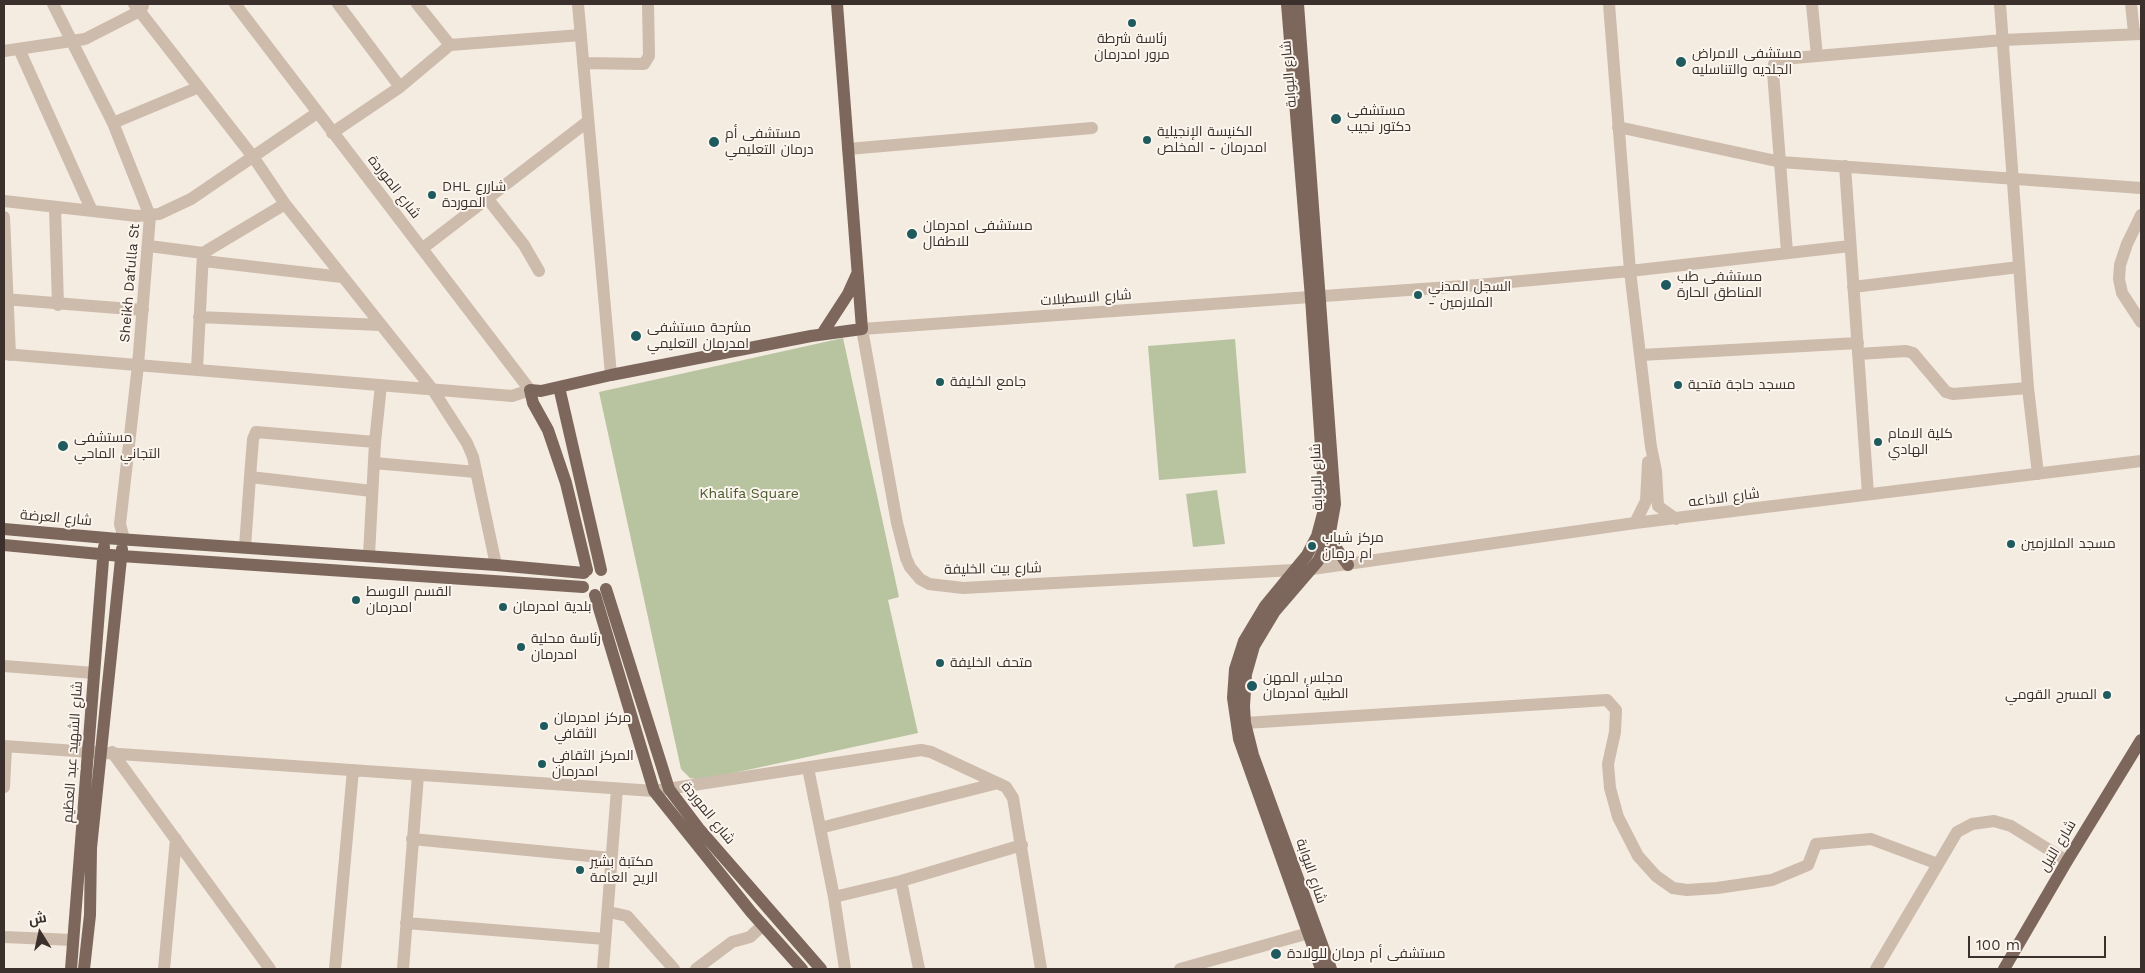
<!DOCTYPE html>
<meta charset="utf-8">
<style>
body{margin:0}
#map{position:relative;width:2145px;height:973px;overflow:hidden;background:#f4ebe1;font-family:"Work Sans",Cairo,sans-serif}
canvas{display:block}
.frame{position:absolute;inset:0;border:5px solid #3b302b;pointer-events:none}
.north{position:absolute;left:15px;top:908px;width:50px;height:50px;-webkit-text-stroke:4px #fbf5ee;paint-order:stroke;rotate:350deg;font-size:14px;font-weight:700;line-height:20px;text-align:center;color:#3b302b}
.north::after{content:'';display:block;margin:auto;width:18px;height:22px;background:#3b302b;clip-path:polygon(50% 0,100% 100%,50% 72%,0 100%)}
.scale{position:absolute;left:1968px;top:936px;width:138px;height:22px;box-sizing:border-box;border:2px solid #3b302b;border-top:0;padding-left:6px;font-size:15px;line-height:18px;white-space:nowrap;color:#3b302b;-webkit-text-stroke:4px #fbf5ee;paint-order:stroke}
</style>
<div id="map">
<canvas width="2145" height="973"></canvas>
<div class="frame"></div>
<div class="north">ش</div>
<div class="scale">100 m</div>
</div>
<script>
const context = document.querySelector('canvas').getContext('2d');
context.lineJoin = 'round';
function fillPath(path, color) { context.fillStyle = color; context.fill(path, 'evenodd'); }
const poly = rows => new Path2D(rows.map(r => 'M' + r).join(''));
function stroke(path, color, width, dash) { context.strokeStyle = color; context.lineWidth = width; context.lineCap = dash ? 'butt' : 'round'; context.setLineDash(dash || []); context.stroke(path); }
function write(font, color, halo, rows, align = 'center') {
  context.font = font + ' "Work Sans",Cairo,sans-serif'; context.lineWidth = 4; context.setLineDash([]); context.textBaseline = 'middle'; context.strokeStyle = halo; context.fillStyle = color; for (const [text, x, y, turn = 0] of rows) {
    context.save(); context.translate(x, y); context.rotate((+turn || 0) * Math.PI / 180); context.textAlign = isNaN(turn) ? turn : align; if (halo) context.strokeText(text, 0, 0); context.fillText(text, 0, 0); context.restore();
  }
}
const green = poly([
 [843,338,899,597,888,600,918,733,701,780,690,778,681,769,599,392],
 [1235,339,1246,473,1159,480,1148,346],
 [1217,490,1225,544,1193,547,1186,494]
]);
const minor = poly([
 [53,4,113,123,150,216,138,365,120,524,124,539],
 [134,4,254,158,285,204,433,390,467,443,473,457,496,565],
 [338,4,400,87],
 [417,4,450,45,581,35],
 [578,4,611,375],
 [1609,4,1630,271,1651,447,1656,471,1658,506,1676,519],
 [1812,4,1817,56],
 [2000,4,2028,388,2038,474],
 [2131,4,2134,33],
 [19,49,92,211],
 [4,51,85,39,134,14,143,6],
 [583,63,644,64,649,56,648,4],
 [113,123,199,87],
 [1618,127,1781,162,2141,188],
 [332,133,400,87,450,45],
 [848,149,1092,128],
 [1845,166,1868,494],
 [487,198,524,245,539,271],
 [4,201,137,216,159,214,191,199,317,113],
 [55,208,58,305],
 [2141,215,2127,244,2120,265,2119,279,2122,293,2141,322],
 [4,217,10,355],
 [149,246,203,253],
 [1850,246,1630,271,1478,285,862,329,897,523,906,558,910,567,920,579,929,584,963,588,1312,569,1635,523,2141,461],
 [423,248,587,122],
 [1787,252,1773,72,1774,64,1782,59,2003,40,2141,34],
 [204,261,342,277],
 [1853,287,2019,267],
 [4,299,143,310],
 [199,317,380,325],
 [4,354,512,396,530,390,235,4],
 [1858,354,1906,351,1913,353,1946,392,1953,394,2028,388],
 [1641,355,1858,343],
 [197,369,203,253,285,204],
 [374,463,476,472],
 [372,491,250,477,253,439,256,432,375,442],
 [1635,523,1646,501,1648,462],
 [245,547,250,477],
 [369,555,375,442,381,385],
 [4,666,94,673],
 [1245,723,1607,700,1616,710,1615,732,1608,764,1610,788,1618,817,1638,856,1656,876,1673,888,1687,890,1717,888,1772,880,1808,865,1816,844,1871,839,1938,864],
 [4,746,654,791,921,750,931,752,1006,787,1013,798,1041,969],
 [112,752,270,969],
 [808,768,834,897,845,969],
 [4,787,6,747],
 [820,828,998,783],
 [412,839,611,858],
 [901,881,919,969],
 [834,897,901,881,1022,845],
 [609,912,627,916,674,969],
 [406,923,605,939],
 [4,937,73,940],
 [164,969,176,839],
 [335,969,353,770],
 [403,969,418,775],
 [603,969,617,789],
 [696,969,732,942,750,937,763,925],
 [1180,969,1316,931],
 [1876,969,1957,832,1972,824,1994,821,2011,826,2067,861]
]);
const major = poly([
 [1287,4,1311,298,1325,506,1317,536,1307,555,1265,606,1244,641,1235,669,1233,698,1239,739,1321,969],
 [1298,4,1335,504,1329,538,1318,561,1275,611,1254,646,1246,674,1244,706,1245,723,1253,755,1331,969],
 [822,334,848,294,857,274],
 [559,387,601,570],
 [4,529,118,539,496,565,584,573],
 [1329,538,1348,565],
 [4,545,121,556,583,587],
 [587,570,566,483,548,430,533,403,530,390,541,391,611,375,811,336,862,329,837,4],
 [606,589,669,789,700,830,821,969],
 [595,595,654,791,751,912,802,969],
 [71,969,104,547],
 [84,969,90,915,91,848,122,549],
 [2004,969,2067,861,2141,740]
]);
const markers = [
 [1132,23,5,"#1f5a5e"],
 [1681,62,6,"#1f5a5e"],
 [1336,119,6,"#1f5a5e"],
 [1147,140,5,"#1f5a5e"],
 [714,142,6,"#1f5a5e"],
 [432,195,5,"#1f5a5e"],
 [912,234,6,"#1f5a5e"],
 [1666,285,6,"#1f5a5e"],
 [1418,295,5,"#1f5a5e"],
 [636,336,6,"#1f5a5e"],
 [940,382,5,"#1f5a5e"],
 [1678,385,5,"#1f5a5e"],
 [1878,442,5,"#1f5a5e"],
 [63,446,6,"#1f5a5e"],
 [2011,544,5,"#1f5a5e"],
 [1312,546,5,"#1f5a5e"],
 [356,600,5,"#1f5a5e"],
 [503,607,5,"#1f5a5e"],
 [521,647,5,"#1f5a5e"],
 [940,663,5,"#1f5a5e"],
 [1252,686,6,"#1f5a5e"],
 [2107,695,5,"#1f5a5e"],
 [544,726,5,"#1f5a5e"],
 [542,764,5,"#1f5a5e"],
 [580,870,5,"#1f5a5e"],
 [1276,954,6,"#1f5a5e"]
];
const poiNames = [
 ["رئاسة شرطة",1132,39,"center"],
 ["مرور امدرمان",1132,55,"center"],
 ["مستشفى الامراض",1692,54],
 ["الجلديه والتناسليه",1692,70],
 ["مستشفى",1347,111],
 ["دكتور نجيب",1347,127],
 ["الكنيسة الإنجيلية",1157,132],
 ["امدرمان - المخلص",1157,148],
 ["مستشفى أم",725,134],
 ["درمان التعليمي",725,150],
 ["DHL شاررع",442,187],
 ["الموردة",442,203],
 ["مستشفى امدرمان",923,226],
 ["للاطفال",923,242],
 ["مستشفى طب",1677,277],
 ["المناطق الحارة",1677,293],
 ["السجل المدني",1428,287],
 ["- الملازمين",1428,303],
 ["مشرحة مستشفى",647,328],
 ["امدرمان التعليمي",647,344],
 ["جامع الخليفة",950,382],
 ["مسجد حاجة فتحية",1688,385],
 ["كلية الامام",1888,434],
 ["الهادي",1888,450],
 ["مستشفى",74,438],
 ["التجاني الماحي",74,454],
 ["مركز شباب",1322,538],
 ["ام درمان",1322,554],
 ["مسجد الملازمين",2021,544],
 ["القسم الاوسط",366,592],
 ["امدرمان",366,608],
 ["بلدية امدرمان",513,607],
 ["رئاسة محلية",531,639],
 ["امدرمان",531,655],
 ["متحف الخليفة",950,663],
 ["مجلس المهن",1263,678],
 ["الطبية أمدرمان",1263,694],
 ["المسرح القومي",2097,695,"right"],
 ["مركز امدرمان",554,718],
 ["الثقافي",554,734],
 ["المركز الثقافي",552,756],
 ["امدرمان",552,772],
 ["مكتبة بشير",590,862],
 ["الريح العامة",590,878],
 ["مستشفى أم درمان للولادة",1287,954]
];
const streetNames = [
 ["شارع البوابة",1289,74,-95],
 ["شارع الموردة",394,187,52],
 ["Sheikh Dafulla St",130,283,-85],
 ["شارع الاسطبلات",1086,298,-4],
 ["شارع البوابة",1317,477,-92],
 ["شارع الاذاعه",1724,498,-7],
 ["شارع العرضة",56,518,5],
 ["شارع بيت الخليفة",993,569,-1],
 ["شارع الشهيد عبد العظيم",73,752,-86],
 ["شارع الموردة",708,813,51],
 ["شارع النيل",2058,846,-59],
 ["شارع البوابة",1311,871,71]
];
const parkNames = [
 ["Khalifa Square",749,494]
];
fillPath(green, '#b8c4a0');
stroke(minor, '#cdbbac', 12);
stroke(major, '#7d675c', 12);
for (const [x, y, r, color] of markers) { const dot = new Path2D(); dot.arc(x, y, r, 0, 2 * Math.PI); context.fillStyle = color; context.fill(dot); stroke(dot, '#fbf5ee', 2); }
write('14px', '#3b302b', '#fbf5ee', poiNames, 'left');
write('14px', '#3b302b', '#fbf5ee', streetNames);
write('14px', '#4a5a2e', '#fbf5ee', parkNames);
</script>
